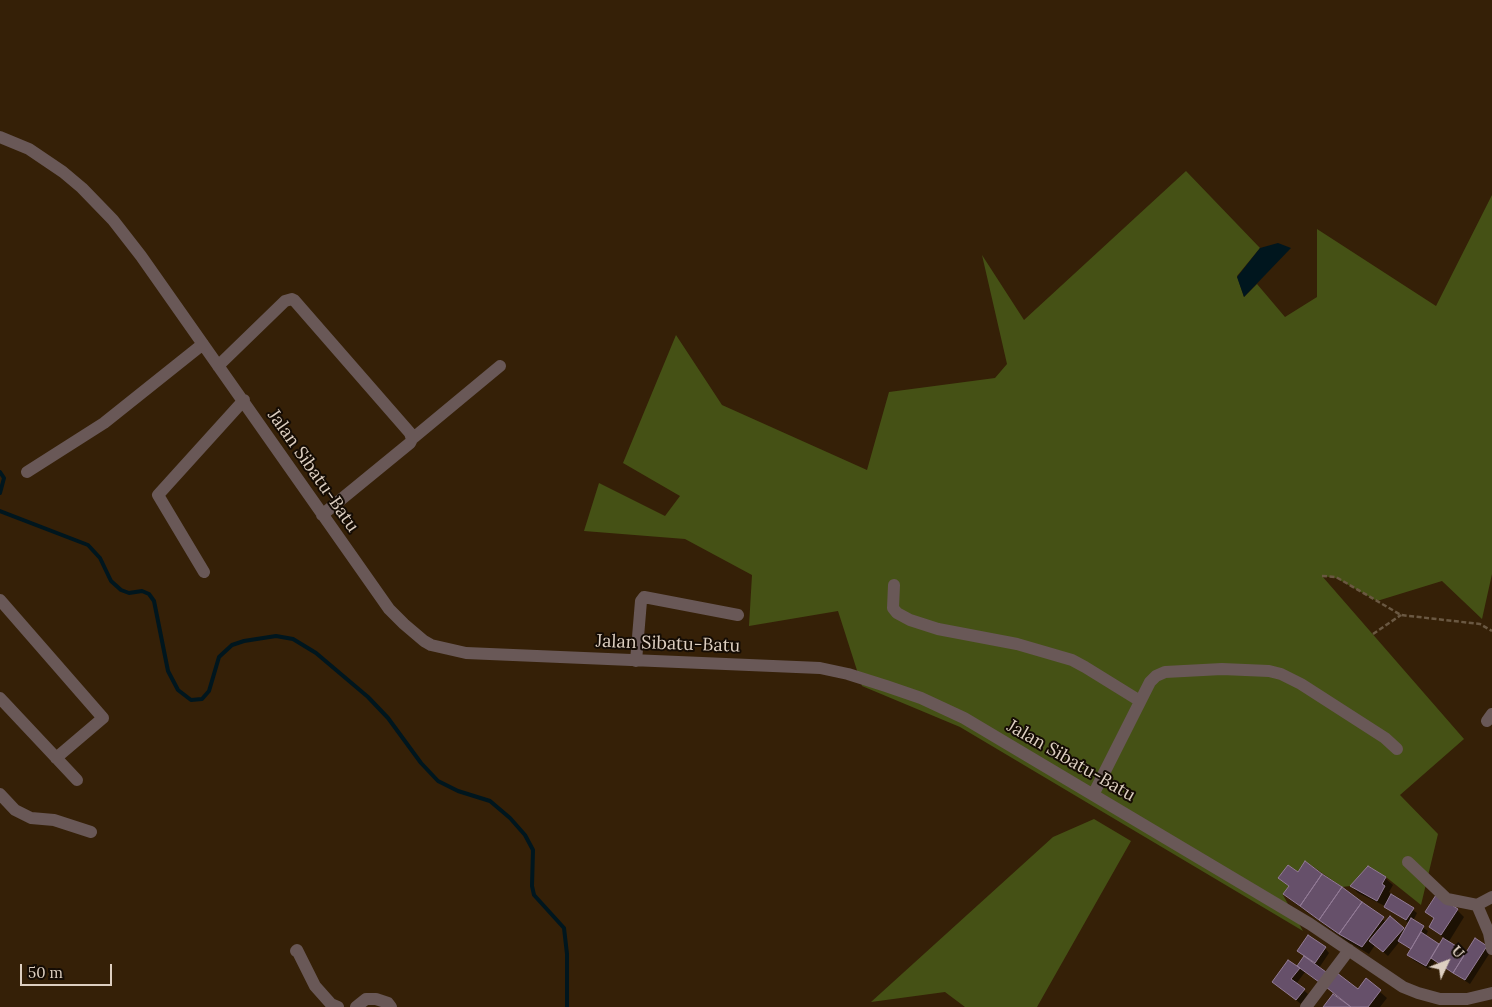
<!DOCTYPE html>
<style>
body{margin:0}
#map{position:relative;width:1492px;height:1007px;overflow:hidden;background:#352007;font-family:Lora,serif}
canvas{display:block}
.north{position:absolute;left:1422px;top:937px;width:50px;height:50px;-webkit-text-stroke:4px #150c04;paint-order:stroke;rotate:47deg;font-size:14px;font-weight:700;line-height:20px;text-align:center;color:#ddcfc1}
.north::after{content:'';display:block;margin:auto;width:18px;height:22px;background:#ddcfc1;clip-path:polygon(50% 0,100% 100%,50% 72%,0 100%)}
.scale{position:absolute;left:20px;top:964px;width:92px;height:22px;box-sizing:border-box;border:2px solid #ddcfc1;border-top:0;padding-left:6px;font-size:15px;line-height:18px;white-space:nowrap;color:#ddcfc1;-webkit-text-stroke:4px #150c04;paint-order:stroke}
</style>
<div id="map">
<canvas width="1492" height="1007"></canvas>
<div class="north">U</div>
<div class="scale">50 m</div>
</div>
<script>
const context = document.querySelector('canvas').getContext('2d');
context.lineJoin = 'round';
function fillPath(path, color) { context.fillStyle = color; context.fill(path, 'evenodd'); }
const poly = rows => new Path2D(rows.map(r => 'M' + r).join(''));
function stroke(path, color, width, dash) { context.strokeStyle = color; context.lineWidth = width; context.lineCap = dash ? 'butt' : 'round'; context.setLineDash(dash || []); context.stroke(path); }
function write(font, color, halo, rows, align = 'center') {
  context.font = font + ' Lora,serif'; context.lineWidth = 4; context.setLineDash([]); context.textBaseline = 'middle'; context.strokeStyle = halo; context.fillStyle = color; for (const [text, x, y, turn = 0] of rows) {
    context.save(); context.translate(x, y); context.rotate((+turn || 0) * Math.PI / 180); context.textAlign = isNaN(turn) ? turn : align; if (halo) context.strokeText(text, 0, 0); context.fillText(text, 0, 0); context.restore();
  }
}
const green = poly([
 [1186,171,1260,248,1237,276,1244,297,1257,284,1285,317,1317,297,1317,229,1436,306,1492,195,1492,574,1482,619,1442,581,1377,601,1336,578,1322,576,1464,739,1400,795,1438,834,1421,905,1386,877,1368,866,1350,886,1342,887,1305,861,1298,872,1288,865,1278,878,1289,886,1283,895,1303,931,960,727,862,686,838,611,749,626,752,575,685,539,584,531,599,483,665,516,680,496,623,463,676,335,722,405,867,470,889,392,995,378,1007,364,982,255,1024,320],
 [1094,819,1131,841,1037,1007,965,1007,945,992,871,1002,1053,837]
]);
const water = poly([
 [1278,243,1291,248,1244,297,1237,277,1260,248]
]);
const shadow = poly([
 [1305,863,1386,922,1406,931,1410,924,1385,906,1358,893,1351,886,1385,878,1393,885,1389,892,1417,913,1413,921,1428,931,1425,937,1439,945,1444,938,1430,927,1435,920,1426,911,1457,910,1464,917,1448,943,1467,954,1476,940,1491,951,1470,984,1435,961,1430,970,1413,960,1409,955,1412,950,1400,941,1388,956,1375,945,1369,954,1347,941,1292,901,1285,894,1290,887,1280,878,1298,874],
 [1325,948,1329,953,1319,968,1324,986,1305,972,1296,984,1308,994,1301,1004,1273,982,1297,968,1305,957,1299,951],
 [1366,980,1387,998,1380,1007,1325,1007,1335,994,1328,987,1358,991]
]);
const stream = poly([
 [0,472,4,478,0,493],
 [0,511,88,545,100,558,111,581,121,590,129,593,142,591,149,594,154,601,168,671,178,690,191,700,202,699,209,691,219,657,232,645,244,641,276,636,293,639,316,653,368,697,388,718,421,763,438,781,458,791,490,801,510,818,525,835,533,850,532,886,534,895,564,928,567,954,567,1007]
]);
const building = poly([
 [1305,861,1322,874,1300,906,1283,894,1289,886,1278,878,1288,865,1298,872,1305,861],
 [1368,866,1386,877,1382,884,1385,886,1377,901,1350,886,1368,866],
 [1322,874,1342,887,1319,920,1300,906,1322,874],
 [1342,887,1362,902,1339,934,1319,920,1342,887],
 [1391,894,1414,908,1406,920,1384,907,1391,894],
 [1436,895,1458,909,1441,935,1429,927,1434,918,1425,912,1436,895],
 [1362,902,1384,917,1362,947,1339,934,1362,902],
 [1390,916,1404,928,1383,952,1369,941,1390,916],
 [1411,918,1424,926,1411,949,1398,941,1411,918],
 [1421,932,1439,944,1426,966,1407,955,1421,932],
 [1308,935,1326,947,1315,963,1297,951,1308,935],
 [1443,938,1466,952,1453,973,1431,958,1443,938],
 [1475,938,1487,946,1465,980,1453,973,1475,938],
 [1304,956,1326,972,1319,982,1297,966,1304,956],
 [1288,960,1300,968,1291,979,1305,989,1296,1000,1272,982,1288,960],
 [1337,973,1358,989,1366,978,1381,990,1368,1007,1351,1007,1326,987,1337,973],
 [1333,994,1351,1007,1323,1007,1333,994]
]);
const path = poly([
 [1322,576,1336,577,1401,615,1480,624,1492,631],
 [1373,634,1401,615]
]);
const minor = poly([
 [0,137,29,149,63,172,82,188,113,220,141,256,389,609,404,624,424,641,431,645,466,653,820,668,848,674,886,686,921,698,964,718,1310,924,1403,987,1418,993,1440,999,1467,999,1492,993],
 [218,366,285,301,292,299,294,300,410,433,412,439,410,443,322,515],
 [412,439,500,366],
 [27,472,104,423,203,344],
 [204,572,158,495,244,400],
 [894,585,893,608,897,613,910,620,938,629,1017,644,1072,660,1085,667,1140,701],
 [0,600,103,718,56,758],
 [636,661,641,601,644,597,738,615],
 [0,698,77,780],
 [1487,721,1492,714],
 [0,794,15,810,31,818,54,820,91,832],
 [1093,795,1150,682,1156,676,1165,672,1222,669,1269,671,1281,674,1301,684,1385,738,1397,749],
 [1408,862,1447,899,1477,905],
 [1477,905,1489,933,1492,949],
 [1477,905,1492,897],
 [296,951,297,950,315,986,331,1004,338,1007],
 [356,1007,366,999,376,999,388,1003,391,1007],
 [1306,1007,1349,950]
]);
const streetNames = [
 ["Jalan Sibatu-Batu",313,471,55],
 ["Jalan Sibatu-Batu",668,644,2],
 ["Jalan Sibatu-Batu",1071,761,30]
];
fillPath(green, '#455115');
fillPath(water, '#00161e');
fillPath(shadow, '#0007');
stroke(stream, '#00161e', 4);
fillPath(building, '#66506a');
stroke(building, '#937c97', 1);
stroke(path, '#6a5842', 2.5, [5, 2.5]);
stroke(minor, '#695857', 12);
write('18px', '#ddcfc1', '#150c04', streetNames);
</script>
